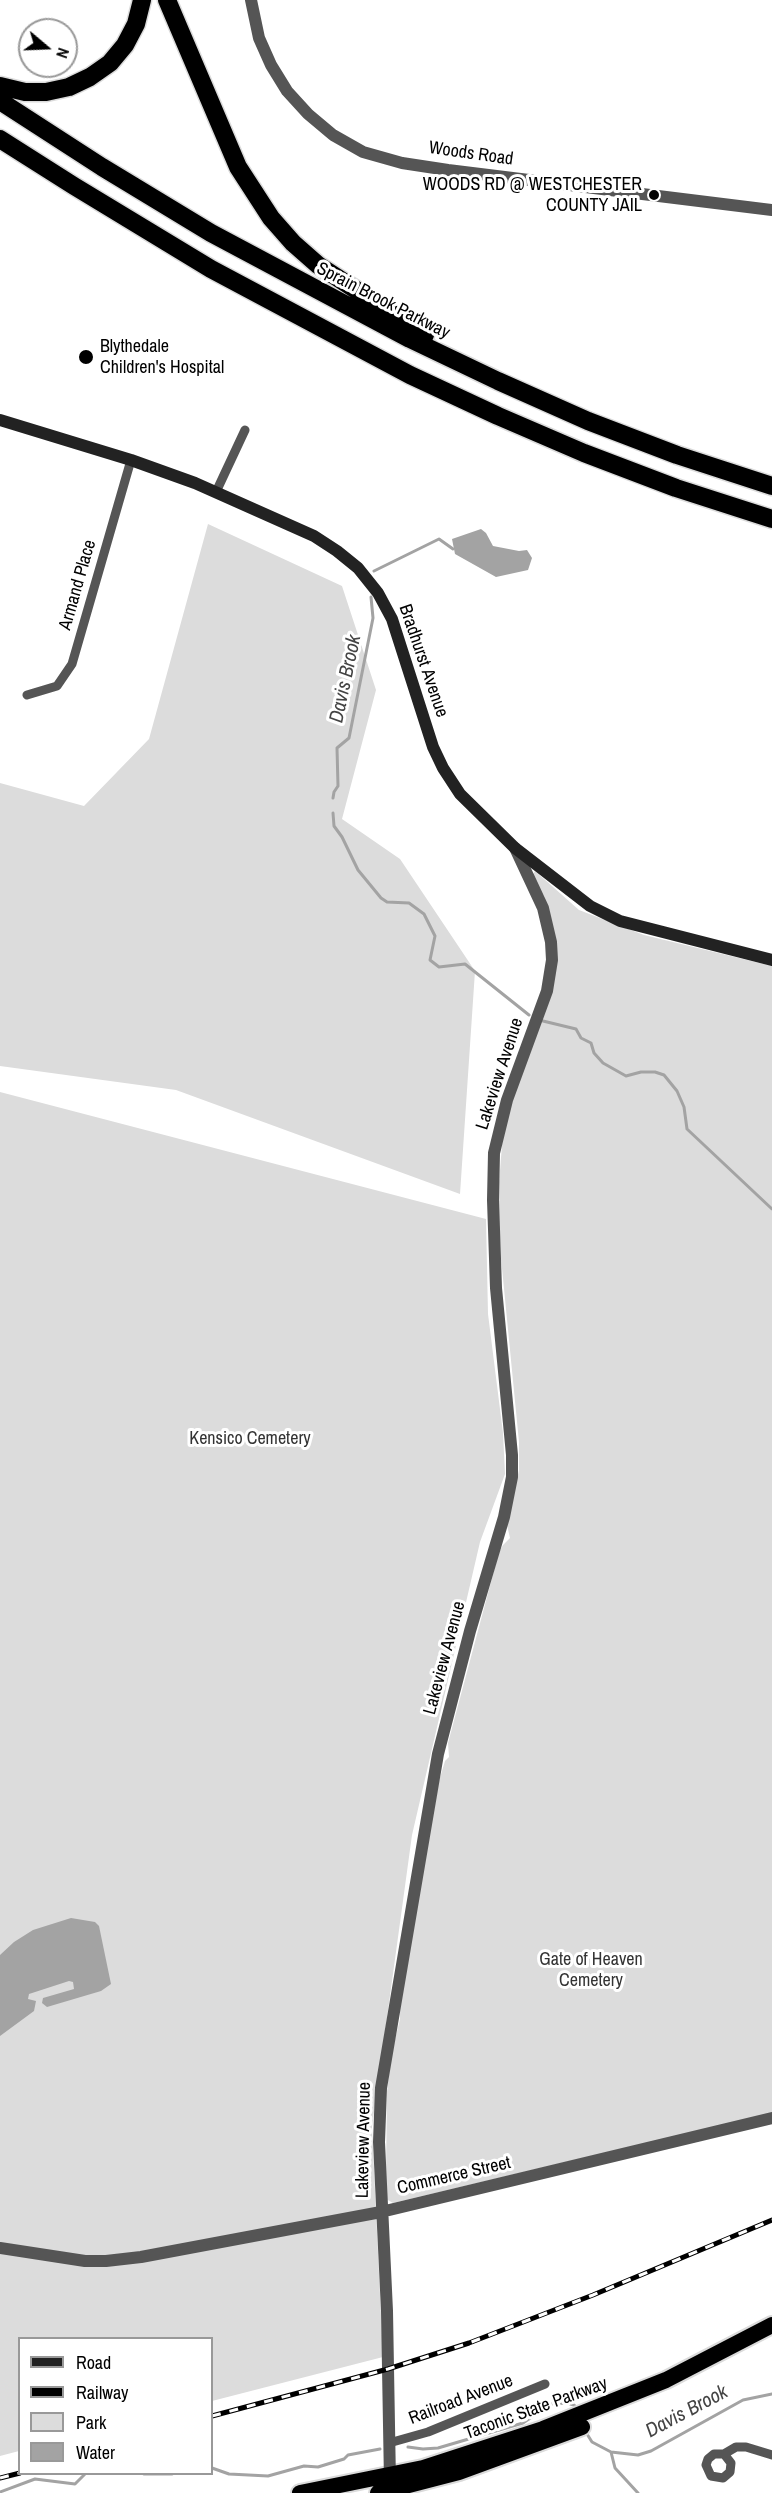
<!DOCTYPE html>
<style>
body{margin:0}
#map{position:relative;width:772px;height:2493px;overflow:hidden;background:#fff;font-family:"Archivo Narrow",sans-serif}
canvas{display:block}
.legend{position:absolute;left:18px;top:2337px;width:195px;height:138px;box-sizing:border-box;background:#fff;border:2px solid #999;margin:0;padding:8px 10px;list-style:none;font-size:18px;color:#000}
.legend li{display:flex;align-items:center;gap:12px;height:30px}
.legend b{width:30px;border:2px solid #999}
.north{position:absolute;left:18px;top:18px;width:60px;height:60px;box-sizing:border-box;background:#fff;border:2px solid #999;border-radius:50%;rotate:109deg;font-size:16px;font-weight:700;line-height:24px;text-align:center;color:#000}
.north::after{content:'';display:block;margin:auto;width:21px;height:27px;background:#000;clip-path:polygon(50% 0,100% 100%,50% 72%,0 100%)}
</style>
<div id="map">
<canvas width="772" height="2493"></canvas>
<ul class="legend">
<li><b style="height:8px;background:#222"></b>Road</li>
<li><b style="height:8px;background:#000"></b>Railway</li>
<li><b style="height:16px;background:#dcdcdc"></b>Park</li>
<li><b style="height:16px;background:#a3a3a3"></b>Water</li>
</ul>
<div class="north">N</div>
</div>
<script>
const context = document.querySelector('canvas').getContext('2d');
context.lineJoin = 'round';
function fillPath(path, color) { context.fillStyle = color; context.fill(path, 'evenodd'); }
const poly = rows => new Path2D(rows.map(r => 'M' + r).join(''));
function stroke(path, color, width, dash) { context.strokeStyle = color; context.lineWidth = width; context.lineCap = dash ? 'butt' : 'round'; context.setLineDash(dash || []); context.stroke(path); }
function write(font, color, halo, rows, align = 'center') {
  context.font = font + ' "Archivo Narrow",sans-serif'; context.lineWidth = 6; context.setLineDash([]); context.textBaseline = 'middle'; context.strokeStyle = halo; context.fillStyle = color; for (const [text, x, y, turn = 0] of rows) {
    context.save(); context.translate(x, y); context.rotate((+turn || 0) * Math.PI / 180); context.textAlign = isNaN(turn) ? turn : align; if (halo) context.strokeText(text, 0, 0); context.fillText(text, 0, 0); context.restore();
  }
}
const green = poly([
 [208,524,342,586,376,690,342,819,400,859,475,971,460,1194,176,1090,0,1066,0,783,84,806,149,739],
 [535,871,579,910,644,935,772,966,772,2113,393,2203,386,2199,386,2173,387,2092,391,2056,400,2019,400,2003,439,1781,445,1761,449,1757,448,1743,499,1552,503,1545,510,1538,507,1525,519,1470,519,1442,501,1258,498,1196,503,1132,512,1100,543,1016,555,936,544,896,532,876],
 [0,1092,486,1219,488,1314,503,1433,505,1474,480,1542,412,1835,372,2127,383,2357,212,2401,212,2338,20,2338,19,2451,0,2456]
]);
const water = poly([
 [481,529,486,533,493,546,519,551,527,550,532,558,528,570,496,577,455,554,452,539],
 [71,1918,95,1922,99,1926,111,1984,101,1991,47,2007,42,2003,43,1998,74,1989,73,1982,69,1981,29,1994,28,1999,36,2001,34,2011,0,2036,0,1955,14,1942,33,1930]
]);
const stream = poly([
 [374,571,439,539,453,549],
 [333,798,334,792,338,786,337,748,349,738,373,618,371,597],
 [333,813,334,826,342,837,358,870,381,898,387,902,409,903,424,914,435,936,430,960,439,967,465,964,529,1015],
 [543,1021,576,1029,581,1038,591,1043,594,1053,603,1063,626,1076,641,1072,655,1072,664,1075,677,1091,684,1107,687,1129,772,1209],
 [587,2434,592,2442,611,2452,638,2455,651,2451,743,2400,772,2394],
 [408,2447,423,2449,438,2448,523,2423,551,2404,567,2403,574,2405,577,2409],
 [611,2452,615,2468,638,2493],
 [212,2468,229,2474,268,2476,304,2466,318,2467,344,2459,348,2455,380,2449],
 [144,2474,172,2474],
 [0,2492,35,2479,75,2484,85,2474]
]);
const minor = poly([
 [216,492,245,430],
 [27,695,57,686,72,664,131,460],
 [389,2443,428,2432,545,2384],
 [724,2454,731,2463,730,2472,723,2478,711,2476,706,2465,708,2459,714,2454,724,2454,736,2447,746,2447,772,2455]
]);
const tertiary = poly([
 [251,0,259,38,271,65,287,91,308,114,333,135,363,152,402,163,448,170,772,210],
 [0,2248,85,2261,106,2261,141,2257,381,2212,772,2118],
 [390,2482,387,2311,379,2142,381,2088,438,1754,470,1631,504,1517,512,1477,512,1455,496,1288,493,1200,494,1153,507,1100,547,991,552,960,551,942,543,908,515,848]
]);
const secondary = poly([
 [0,420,131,460,195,483,314,536,337,551,358,568,378,593,392,619,433,747,443,768,460,794,515,848,590,906,620,921,772,960]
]);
const trunk = poly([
 [300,2493,423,2468,543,2429,666,2380,772,2325],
 [378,2493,459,2472,582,2427]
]);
const motorway = poly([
 [167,0,238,167,271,218,293,243,318,265,425,335],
 [0,86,25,92,46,92,69,87,90,77,110,63,125,45,136,24,142,0],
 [0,101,102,167,211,233,410,339,498,381,588,421,677,455,772,486],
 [0,139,74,186,211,269,410,375,498,416,584,453,676,488,772,519]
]);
const rail = poly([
 [212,2416,388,2369,469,2343,593,2295,772,2220],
 [0,2478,20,2473]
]);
const markers = [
 [654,195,6,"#000"],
 [86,357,8,"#000"]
];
const streetNames = [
 ["Woods Road",471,154,8],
 ["Sprain Brook Parkway",383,301,27],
 ["Armand Place",78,585,-74],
 ["Bradhurst Avenue",423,661,71],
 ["Lakeview Avenue",500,1074,-72],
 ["Lakeview Avenue",445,1658,-75],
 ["Lakeview Avenue",364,2140,-89],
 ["Commerce Street",454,2176,-13],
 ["Railroad Avenue",461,2400,-21],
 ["Taconic State Parkway",536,2409,-20]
];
const poiNames = [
 ["WOODS RD @ WESTCHESTER",642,185],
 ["COUNTY JAIL",642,206],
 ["Blythedale",100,347,"left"],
 ["Children's Hospital",100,368,"left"]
];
const parkNames = [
 ["Kensico Cemetery",250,1439],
 ["Gate of Heaven",591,1960],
 ["Cemetery",591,1981]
];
const waterNames = [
 ["Davis Brook",346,679,-78],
 ["Davis Brook",687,2412,-28]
];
fillPath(green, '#dcdcdc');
fillPath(water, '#a3a3a3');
stroke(stream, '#a3a3a3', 3);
stroke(trunk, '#dbdbdb', 20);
stroke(motorway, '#dbdbdb', 21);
stroke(minor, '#555', 9);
stroke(tertiary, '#555', 12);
stroke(secondary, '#222', 12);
stroke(trunk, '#000', 16);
stroke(motorway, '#000', 18);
stroke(rail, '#000', 5);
stroke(rail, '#fff', 3, [9]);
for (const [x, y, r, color] of markers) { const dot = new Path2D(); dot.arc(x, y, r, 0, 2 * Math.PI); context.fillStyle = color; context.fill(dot); stroke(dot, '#fff', 2); }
write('18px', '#000', '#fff', streetNames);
write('18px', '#000', '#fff', poiNames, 'right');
write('18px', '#333', '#fff', parkNames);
write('italic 20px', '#444', '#fff', waterNames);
</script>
